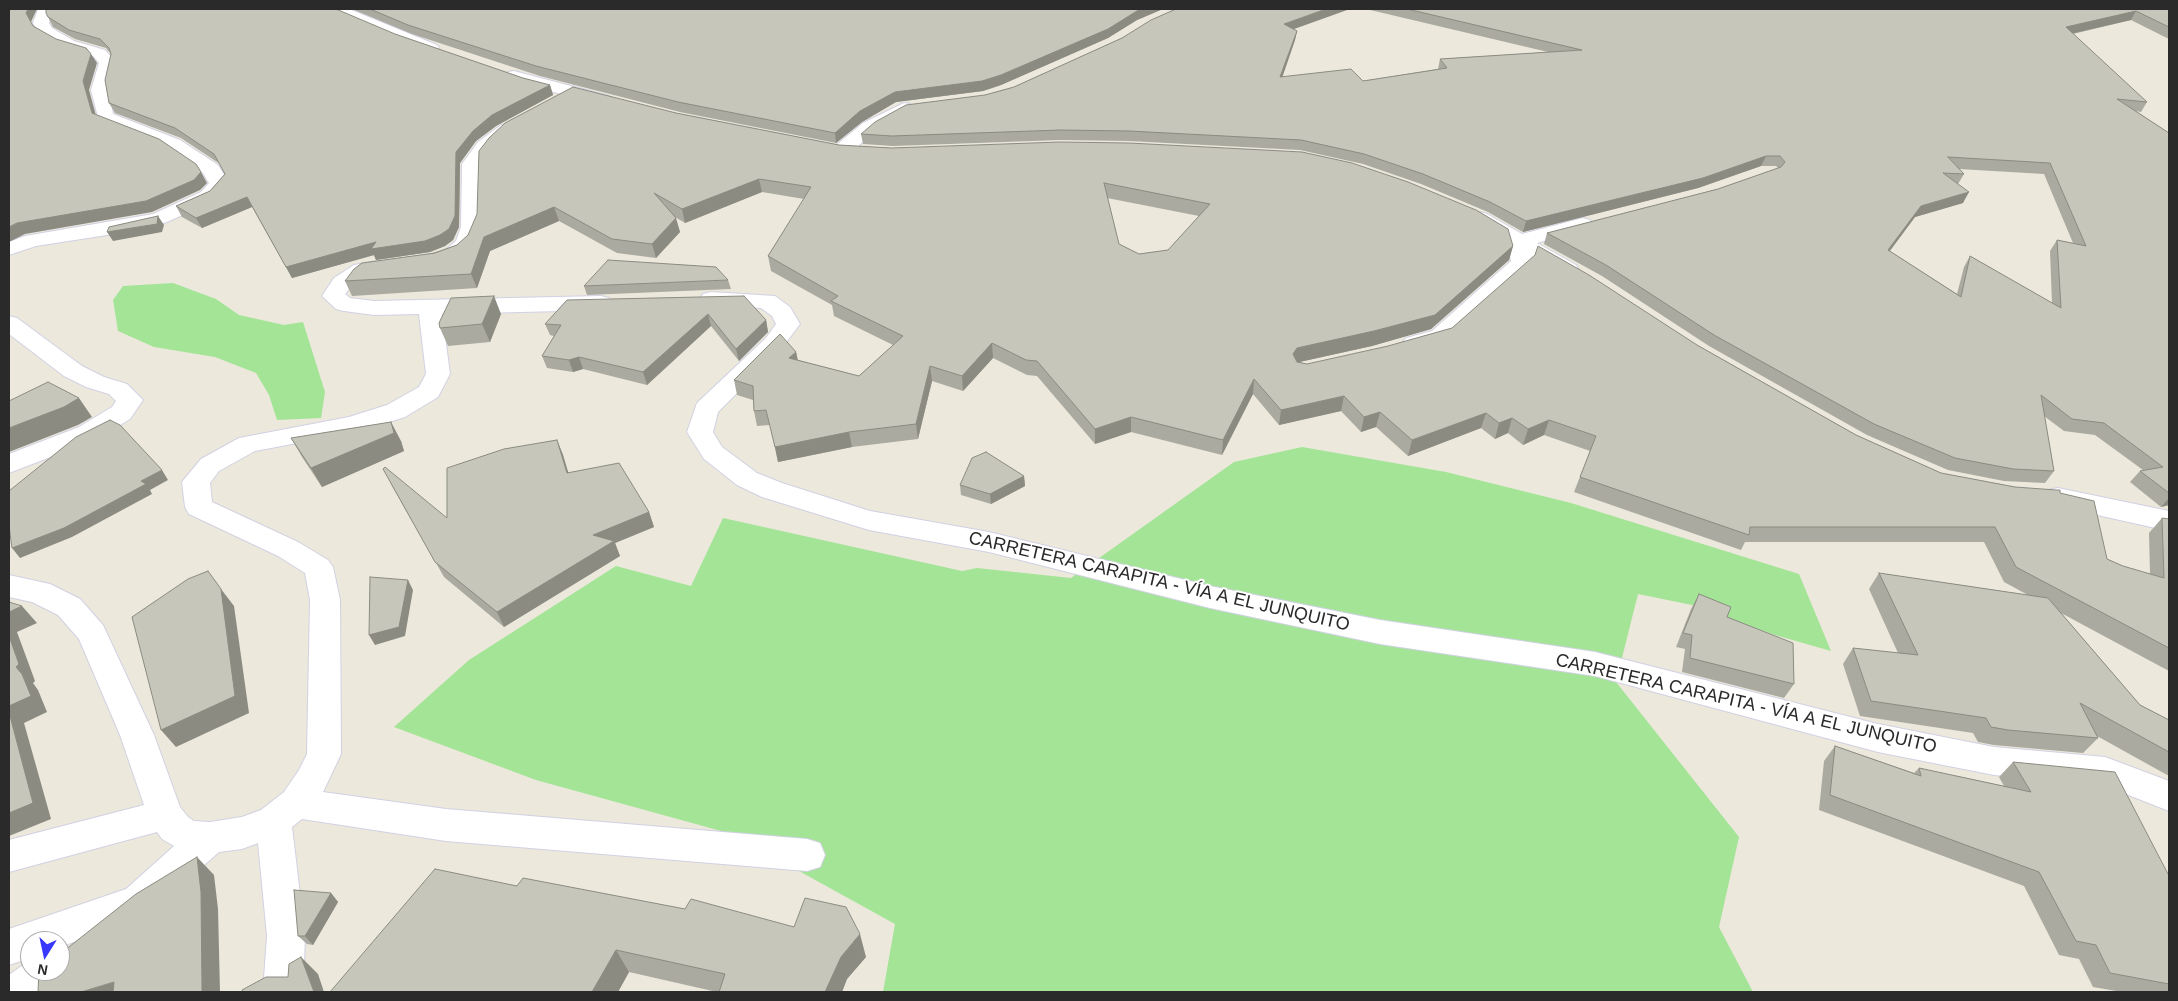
<!DOCTYPE html>
<meta charset="utf-8">
<style>
body{margin:0}
#map{position:relative;width:2178px;height:1001px;overflow:hidden;background:#ece8dc;font-family:Helvetica,sans-serif}
canvas{display:block}
.frame{position:absolute;inset:0;border:10px solid #2a2a2a;pointer-events:none}
.north{position:absolute;left:20px;top:931px;width:50px;height:50px;box-sizing:border-box;background:#fff;border:1px solid #aaa;border-radius:50%;rotate:190deg;font-size:14px;font-weight:700;line-height:20px;text-align:center;color:#2a2a2a}
.north::after{content:'';display:block;margin:auto;width:18px;height:22px;background:#3839fc;clip-path:polygon(50% 0,100% 100%,50% 72%,0 100%)}
</style>
<div id="map">
<canvas width="2178" height="1001"></canvas>
<div class="frame"></div>
<div class="north">N</div>
</div>
<script>
const context = document.querySelector('canvas').getContext('2d');
context.lineJoin = 'round';
function fillPath(path, color) { context.fillStyle = color; context.fill(path, 'evenodd'); }
const poly = rows => new Path2D(rows.map(r => 'M' + r).join(''));
function stroke(path, color, width, dash) { context.strokeStyle = color; context.lineWidth = width; context.lineCap = dash ? 'butt' : 'round'; context.setLineDash(dash || []); context.stroke(path); }
function write(font, color, halo, rows, align = 'center') {
  context.font = font + ' Helvetica,sans-serif'; context.lineWidth = 4; context.setLineDash([]); context.textBaseline = 'middle'; context.strokeStyle = halo; context.fillStyle = color; for (const [text, x, y, turn = 0] of rows) {
    context.save(); context.translate(x, y); context.rotate((+turn || 0) * Math.PI / 180); context.textAlign = isNaN(turn) ? turn : align; if (halo) context.strokeText(text, 0, 0); context.fillText(text, 0, 0); context.restore();
  }
}
const green = poly([
 [173,283,216,299,239,315,284,325,303,322,325,392,321,418,277,420,269,395,256,373,215,357,154,347,118,331,113,300,123,286],
 [1302,447,1446,472,1571,503,1799,574,1831,651,1775,635,1692,605,1638,594,1616,682,1739,837,1719,927,1753,992,883,992,895,924,732,834,536,780,394,727,469,660,616,566,691,586,723,518,962,571,977,568,1071,578,1234,462]
]);
const street = poly([
 [38,9,52,9,49,23,52,28,74,41,105,50,113,59,115,63,109,90,113,114,180,140,218,165,229,183,215,200,167,222,133,231,36,246,9,255,9,242,25,236,153,214,201,192,209,183,203,173,166,148,99,121,91,90,99,63,93,56,62,47,40,34,33,23,38,9],
 [328,9,349,9,437,45,439,48,431,53,425,51,331,12,328,9],
 [514,71,609,96,612,100,609,104,603,105,508,80,506,76,508,72,514,71],
 [904,103,910,104,913,108,910,112,875,131,848,155,834,155,832,151,834,147,863,123,904,103],
 [507,124,513,125,516,129,492,150,482,164,481,227,476,244,458,260,450,261,442,260,439,255,456,241,461,227,462,164,478,142,501,125,507,124],
 [1480,212,1487,214,1522,234,1583,218,1590,220,1593,224,1590,228,1537,243,1576,265,1579,270,1576,275,1568,277,1560,275,1531,257,1533,263,1530,268,1506,287,1448,341,1414,350,1406,348,1402,343,1406,338,1432,331,1511,261,1507,243,1473,222,1470,218,1473,214,1480,212],
 [378,261,386,263,389,268,386,273,368,276,350,288,345,294,350,298,374,301,601,296,609,298,612,303,609,308,601,310,442,314,450,374,438,397,405,417,361,431,255,451,219,471,210,483,212,502,298,542,328,560,333,567,340,600,341,754,323,792,446,809,807,839,820,843,825,855,820,867,807,871,446,841,302,819,292,827,305,936,303,992,263,992,267,936,258,843,242,849,219,852,148,915,60,947,60,941,30,941,30,958,9,965,9,929,126,889,174,846,162,839,157,832,9,872,9,840,144,805,120,735,79,639,58,615,32,602,9,597,9,575,50,584,80,599,103,625,154,735,180,807,188,817,194,821,210,822,242,817,261,810,284,792,299,770,307,754,310,600,305,573,278,556,189,514,185,507,182,482,201,459,239,438,349,417,387,405,419,387,426,374,419,314,374,315,344,311,336,309,322,296,334,278,354,265,378,261],
 [711,292,775,296,790,307,800,324,782,348,718,412,713,432,722,447,757,473,782,483,870,511,989,532,1210,586,1380,620,1595,652,1878,724,1994,747,2105,757,2169,781,2169,811,2103,785,1994,775,1878,752,1595,676,1380,644,1210,608,989,552,869,530,762,497,737,485,704,459,687,432,697,403,766,338,776,324,772,316,761,308,703,304,700,299,703,294,711,292],
 [9,316,17,318,82,366,104,377,127,384,143,400,130,419,97,439,9,473,9,454,79,427,112,407,116,401,109,394,86,387,64,376,9,334,9,316],
 [2058,488,2169,511,2169,531,2048,504,2044,497,2048,490,2058,488],
 [60,957,67,971,61,984,51,992,9,992,9,975,30,960,30,971,60,971,60,957]
]);
const wall = poly([
 [352,9,1163,9,1137,20,1108,38,1001,85,983,91,896,102,862,122,836,143,680,112,540,76,412,34],
 [1366,9,2169,9,2169,39,2131,20,2073,34,2147,102,2141,112,2136,111,2169,133,2169,505,2161,507,2130,482,2140,471,2143,470,2095,435,2064,431,2044,416,2054,471,2045,483,2004,481,1948,470,1867,435,1709,346,1602,276,1544,244,1547,233,1718,189,1778,168,1776,166,1761,166,1698,188,1523,232,1488,212,1421,184,1363,164,1300,150,1129,141,1060,140,893,146,863,144,861,134,985,95,1014,87,1122,38,1294,29,1297,31,1295,40,1282,77,1363,81,1438,69,1440,59,1548,52],
 [1959,169,2044,174,2073,243,2057,240,2050,251,2052,303,1970,256,1964,267,1957,294,1890,251,1915,217,1963,203,1958,184,1964,174],
 [46,13,395,34,523,78,550,85,553,95,496,126,476,141,460,163,459,227,453,240,445,246,430,252,376,260,374,255,292,278,252,207,202,228,182,217,176,206,210,191,225,174,220,164,181,138,115,113,109,103,111,54,106,48,75,39,53,27],
 [676,113,839,145,891,148,1513,246,1509,260,1431,329,1372,346,1299,362,1307,364,1697,345,1856,435,1941,473,2015,487,2060,493,2107,559,2123,566,2150,574,2149,533,2162,518,2169,519,2169,671,2061,613,2140,705,2169,720,2169,776,2097,736,2098,738,2083,753,1994,745,1978,742,1973,733,1860,716,1843,664,1853,648,1898,653,1869,589,1879,573,2028,595,2004,582,1984,542,1745,542,1741,550,1574,492,1590,451,1544,435,1523,445,1508,433,1495,439,1481,428,1408,456,1376,427,1361,432,1341,411,1279,425,1253,394,1222,455,1131,432,1095,444,1037,376,1027,375,993,358,963,391,932,381,918,439,852,447,778,462,770,425,757,426,754,411,753,400,737,395,734,380,796,352,798,360,859,376,893,345,834,316,832,305,771,271,768,256,804,199,762,192,685,223,675,217,680,232,656,258,617,253,559,221,490,251,477,288,352,296,345,281,457,245],
 [1107,198,1199,216,1168,250,1139,254,1119,244],
 [728,280,731,289,587,295,584,286],
 [567,300,766,320,768,332,739,361,711,326,647,385,583,369,573,372,547,368,542,356,554,336,550,335,545,324],
 [501,314,490,342,448,346,440,328],
 [291,438,401,441,404,451,322,487,302,457],
 [557,440,563,455,568,473,649,512,654,527,615,543,620,556,504,627,444,577,391,484,447,518],
 [1024,476,1025,486,991,504,961,495,960,485],
 [1699,594,1727,617,1794,684,1784,698,1682,672,1685,649,1676,647,1691,609],
 [1835,746,1914,773,1919,768,2004,786,1999,777,2013,762,2169,874,2169,992,2122,992,2093,987,2079,959,2059,955,2024,886,1819,810,1824,761],
 [517,886,866,957,847,979,842,992,717,992,629,972,618,992,330,992],
 [331,893,338,902,313,945,307,944,298,936]
]);
const shadedWall = poly([
 [28,9,37,9,31,22,26,13],
 [1143,9,1163,9,1137,20,1108,38,1001,85,983,91,896,102,862,122,836,143,835,133,860,111,895,92],
 [1326,9,1350,9,1283,33,1284,24],
 [2136,11,2131,20,2061,36,2066,27],
 [1297,31,1295,40,1279,87,1280,77],
 [91,54,97,63,89,90,98,123,92,113,83,81],
 [550,85,553,95,496,126,476,141,460,163,459,227,453,240,445,246,430,252,376,260,374,255,292,278,286,267,456,152,473,131,492,115],
 [1766,156,1761,166,1698,188,1523,232,1526,221],
 [201,172,207,183,200,190,152,212,25,234,9,242,9,227,17,223],
 [759,179,762,192,685,223,682,209],
 [1969,192,1963,203,1915,217,1882,261,1888,250,1921,206],
 [247,197,252,207,202,228,196,218],
 [554,207,559,221,490,251,477,288,471,274,484,237],
 [158,216,164,225,162,232,113,241,107,232],
 [676,218,680,232,656,258,652,244],
 [1513,246,1509,260,1431,329,1372,346,1295,363,1293,354,1297,348],
 [494,296,501,314,490,342,482,324],
 [708,314,711,326,647,385,643,372],
 [766,320,768,332,739,361,736,349],
 [992,343,993,358,963,391,962,376],
 [796,352,799,367,789,358],
 [579,357,583,369,573,372,569,360],
 [930,366,932,381,918,439,916,424],
 [1254,379,1253,394,1222,455,1223,440],
 [1344,396,1341,411,1279,425,1281,410],
 [79,398,92,417,78,425,9,452,9,428],
 [1380,412,1376,427,1361,432,1364,417],
 [1486,413,1481,428,1408,456,1412,440],
 [1131,417,1131,432,1095,444,1095,429],
 [1512,418,1508,433,1495,439,1499,423],
 [1549,420,1544,435,1523,445,1528,429],
 [391,422,401,441,404,451,322,487,311,468],
 [849,432,852,447,778,462,775,447],
 [557,440,563,455,573,488,567,473],
 [162,470,168,480,150,490,152,494,72,537,20,558,12,548],
 [1024,476,1025,486,991,504,990,494],
 [2169,498,2169,505,2161,507],
 [649,512,654,527,615,543,620,556,504,627,497,612,593,535],
 [408,580,413,590,405,636,375,645,369,635],
 [221,589,234,606,249,713,176,747,161,730],
 [22,606,37,623,17,632,35,681,33,683,38,690,47,712,24,723,51,819,9,836,9,706,16,667,9,636,9,612],
 [197,857,214,875,218,909,220,992,202,992],
 [331,893,338,902,313,945,305,936],
 [860,934,866,957,847,979,842,992,825,992,841,957],
 [616,950,629,972,618,992,592,992],
 [301,957,318,974,324,992,314,992],
 [114,982,127,992,81,992]
]);
const building = poly([
 [9,9,28,9,26,13,33,26,56,39,86,48,91,54,83,81,92,113,159,139,196,164,201,172,194,180,146,201,17,223,9,227,9,9],
 [46,9,336,9,395,34,523,78,550,85,492,115,473,131,456,152,455,216,449,229,440,235,425,241,371,249,376,242,286,267,247,197,196,218,176,206,210,191,225,174,214,154,175,128,109,103,105,80,111,54,109,48,100,39,69,30,48,17,46,13,46,9],
 [370,9,1143,9,1137,11,1108,29,1001,75,982,81,895,92,860,111,835,133,678,102,536,66,408,25,370,9],
 [1176,9,1326,9,1284,24,1297,31,1280,77,1351,69,1363,81,1447,68,1440,59,1582,50,1407,9,2169,9,2169,27,2136,11,2066,27,2147,102,2117,99,2169,133,2169,493,2140,471,2163,467,2104,423,2072,419,2041,395,2054,471,2013,469,1955,458,1874,424,1714,335,1606,265,1547,233,1718,189,1781,167,1785,162,1780,156,1766,156,1703,178,1526,221,1490,202,1423,174,1364,154,1301,140,1129,131,1060,130,892,136,861,134,875,122,906,105,985,95,1014,87,1122,38,1151,20,1176,9],
 [1948,157,2050,163,2086,246,2057,240,2061,308,1970,256,1961,297,1888,250,1921,206,1969,192,1943,173,1964,174,1948,157],
 [573,87,676,113,839,145,891,148,1060,142,1129,143,1302,152,1352,163,1408,182,1476,210,1508,229,1513,246,1435,315,1374,331,1297,348,1293,354,1297,362,1307,364,1388,346,1452,328,1535,255,1538,246,1589,275,1697,345,1856,435,1941,473,2015,487,2056,490,2060,490,2060,493,2094,501,2107,559,2123,566,2164,578,2162,518,2169,519,2169,648,2016,567,1995,527,1750,527,1749,535,1580,477,1596,436,1549,420,1528,429,1512,418,1499,423,1486,413,1412,440,1380,412,1364,417,1344,396,1281,410,1254,379,1223,440,1131,417,1095,429,1037,361,1026,360,992,343,962,376,930,366,916,424,849,432,775,447,766,410,754,411,753,386,734,380,780,334,796,352,789,358,859,376,903,336,831,301,838,296,768,256,811,187,759,179,682,209,654,193,676,218,652,244,612,239,554,207,484,237,471,274,345,281,354,269,362,263,435,253,457,245,468,235,477,214,479,151,489,138,505,123,573,87],
 [1104,183,1210,204,1168,250,1139,254,1119,244,1104,183],
 [158,216,157,224,107,232,109,227,158,216],
 [608,260,716,267,728,280,584,286,608,260],
 [494,296,482,324,440,328,439,323,451,298,494,296],
 [744,296,766,320,736,349,708,314,643,372,579,357,569,360,542,356,561,325,545,324,567,300,744,296],
 [48,382,79,398,64,407,9,428,9,401,48,382],
 [110,420,120,425,162,470,141,481,146,484,64,528,12,548,9,526,9,491,76,437,110,420],
 [391,422,394,433,311,468,291,438,391,422],
 [557,440,567,473,619,463,649,512,593,535,614,541,497,612,435,562,383,469,385,467,447,518,447,468,504,449,557,440],
 [986,452,1024,476,990,494,960,485,972,458,986,452],
 [208,571,221,589,235,696,161,730,132,617,188,579,208,571],
 [1879,573,2048,598,2140,705,2169,720,2169,752,2080,703,2098,738,2008,730,1991,727,1986,718,1871,701,1853,648,1918,655,1879,573],
 [370,577,408,580,399,627,369,635,370,577],
 [1699,594,1731,607,1727,617,1793,643,1794,684,1690,658,1692,635,1683,633,1699,594],
 [9,602,22,606,9,612,9,602],
 [9,636,19,664,16,667,22,674,31,696,9,706,9,636],
 [9,712,33,803,9,813,9,712],
 [1835,746,1921,776,1919,768,2031,792,2013,762,2115,772,2168,874,2169,874,2169,984,2110,973,2096,945,2076,941,2039,872,1830,795,1835,746],
 [197,857,201,892,202,992,113,992,114,982,81,992,38,992,39,971,60,971,60,954,136,894,197,857],
 [435,869,517,886,523,878,685,909,691,899,794,927,805,898,846,907,860,934,841,957,825,992,719,992,725,974,616,950,592,992,330,992,435,869],
 [294,890,331,893,305,936,298,936,294,890],
 [301,957,314,992,243,992,242,990,266,977,288,977,289,964,301,957]
]);
const streetNames = [
 ["CARRETERA CARAPITA - VÍA A EL JUNQUITO",1159,582,13],
 ["CARRETERA CARAPITA - VÍA A EL JUNQUITO",1746,704,13]
];
fillPath(green, '#a3e497');
stroke(street, '#d1d1e3', 2);
fillPath(street, '#fff');
fillPath(wall, '#abaaa0');
fillPath(shadedWall, '#8b8b82');
fillPath(building, '#c7c6ba');
stroke(building, '#8b8b82', 1);
write('18px', '#2a2a2a', '#fff', streetNames);
</script>
